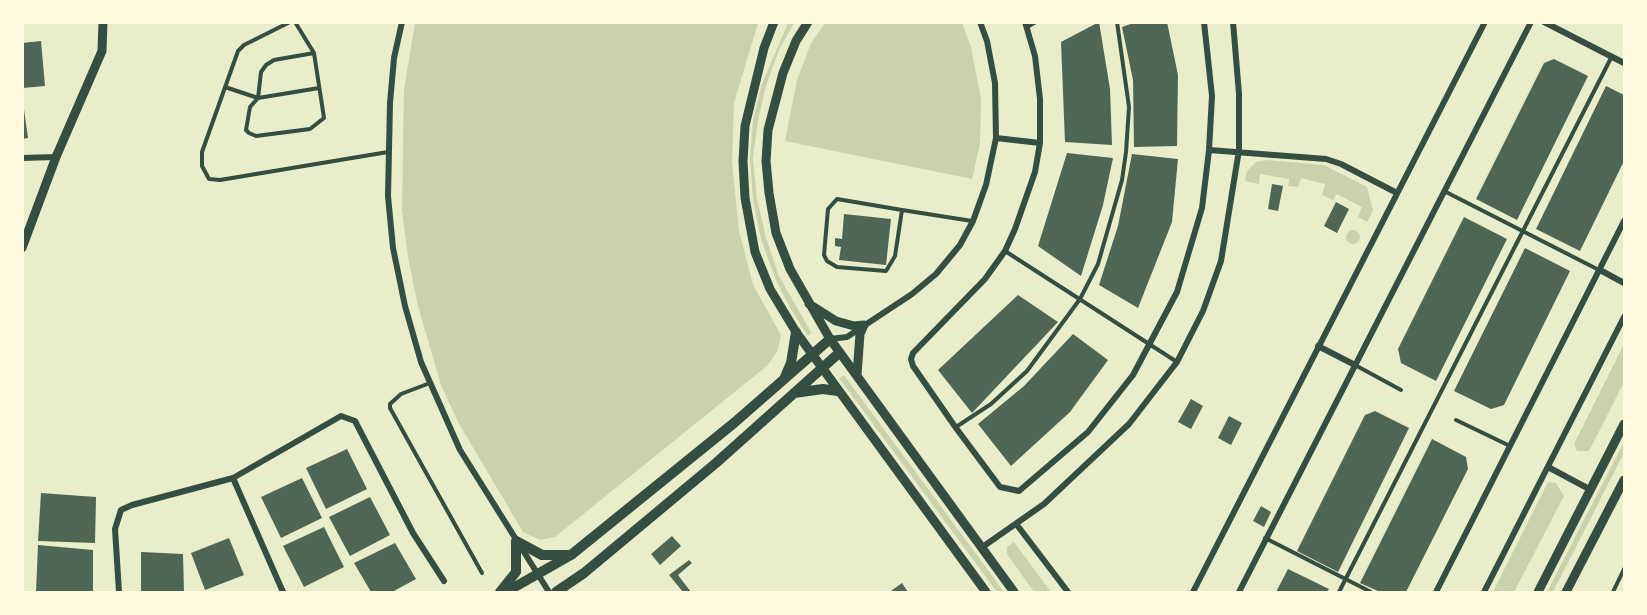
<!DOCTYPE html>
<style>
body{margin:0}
#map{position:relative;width:1647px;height:615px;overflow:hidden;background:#e9edc9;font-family:Ubuntu,sans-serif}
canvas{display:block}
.frame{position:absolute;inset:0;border:24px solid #fefae0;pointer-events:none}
</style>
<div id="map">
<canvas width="1647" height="615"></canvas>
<div class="frame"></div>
</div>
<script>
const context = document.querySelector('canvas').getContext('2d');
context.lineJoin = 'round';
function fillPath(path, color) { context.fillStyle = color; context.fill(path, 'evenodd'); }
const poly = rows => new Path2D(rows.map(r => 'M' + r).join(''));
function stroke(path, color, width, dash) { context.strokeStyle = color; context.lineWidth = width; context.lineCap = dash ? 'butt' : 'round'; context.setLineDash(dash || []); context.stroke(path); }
const green = poly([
 [415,23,758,23,734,103,732,162,739,231,753,285,781,335,778,350,768,365,555,537,540,540,523,532,458,422,441,385,418,306,408,257,402,210,404,90],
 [788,23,794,23,779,50,766,86,758,121,753,158,757,199,766,238,779,276,811,332,810,335,807,335,789,306,775,278,761,239,753,200,750,158,753,120,762,84],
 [825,23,962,23,971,47,981,99,980,144,972,179,785,141,797,80,811,43],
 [1267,160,1324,165,1367,187,1373,210,1367,222,1358,217,1362,207,1337,194,1333,200,1322,195,1325,184,1301,178,1298,187,1288,186,1289,179,1260,174,1259,184,1245,181,1247,171,1256,162],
 '1346 237a7 7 0 1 1 14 0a7 7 0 1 1-14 0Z',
 [1624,344,1624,382,1589,451,1577,451,1574,444],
 [844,375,1004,592,997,592,839,378],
 [1624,442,1624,453,1553,592,1547,592],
 [1548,482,1556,483,1564,496,1514,592,1493,592],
 [1014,542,1051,592,1034,592,1007,554,1007,547]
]);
const building = poly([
 [1099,22,1110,89,1112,145,1065,142,1061,42],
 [1136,22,1167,22,1178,75,1177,146,1134,147,1133,80,1122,27],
 [41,41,45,86,22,88,22,43],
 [1554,59,1588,76,1517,220,1476,199,1544,63],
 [1606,86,1624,95,1624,161,1580,251,1536,229],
 [22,95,28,138,22,139],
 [1067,153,1113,158,1103,205,1081,276,1038,246],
 [1132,154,1178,159,1172,222,1138,308,1099,285,1118,226],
 [1272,184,1283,186,1278,211,1268,209],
 [1336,202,1349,209,1337,233,1324,226],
 [844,214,891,219,886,265,839,260,841,247,835,246,835,238,842,239],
 [1464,217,1507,239,1436,381,1401,363,1398,349],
 [1525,248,1570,271,1504,405,1491,409,1454,391],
 [1018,295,1058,322,972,413,938,370],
 [1073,334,1108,360,1070,412,1011,466,978,424,1024,386],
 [1191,399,1203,406,1191,429,1178,422],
 [1375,411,1409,428,1338,572,1297,551,1365,415],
 [1229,416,1242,423,1231,445,1218,438],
 [1432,439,1466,457,1468,469,1406,592,1380,592,1360,583],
 [347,449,367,489,326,509,306,468],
 [302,478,322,518,281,538,261,497],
 [41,493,96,497,95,543,38,541],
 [370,497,390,535,350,556,329,517],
 [1261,506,1271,512,1264,527,1253,521],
 [324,527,344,567,304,587,283,546],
 [672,536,681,546,660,565,651,554],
 [229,538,244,575,205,590,191,553],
 [395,543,416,579,392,592,371,592,354,563],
 [38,545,93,550,93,592,36,592],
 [141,552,183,554,184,592,141,592],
 [689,560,692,563,678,575,691,592,683,592,669,575],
 [1288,569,1329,589,1327,592,1276,592],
 [902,583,908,592,892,592,891,591]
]);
const service = poly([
 [290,22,244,45,238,51,202,152,202,166,209,179,220,180,388,152],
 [295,22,314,53,324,118,310,129,256,136,249,133,246,130,250,107,258,98,261,72,266,65,274,60,314,53],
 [1027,27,1036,22],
 [225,87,258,98,319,88],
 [1444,191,1599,270],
 [902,210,895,256,886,271,837,267,827,261,824,255,828,209,837,199,902,210,972,221],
 [1005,251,1177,362],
 [1355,365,1401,390],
 [430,383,401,394,390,404,390,408,482,573],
 [1456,420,1510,446],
 [956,427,991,404,1027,371,1080,299,1098,264,1122,180,1126,152,1129,107,1117,22],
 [1265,538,1371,592],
 [1339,592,1612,56],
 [1613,592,1624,569]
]);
const minor = poly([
 [402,22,394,58,390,103,388,196,393,248,405,306,421,362,460,450,549,592],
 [1025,22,1035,56,1040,99,1040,143,1035,172,1015,229,1005,251,985,279,913,353,911,359,913,366,956,428,1000,487,1019,491,1088,432,1133,375,1177,292,1202,208,1209,150,1212,96,1204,22],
 [1544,22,1624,63],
 [996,138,1040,143],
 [1209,150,1326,159,1341,164,1397,193],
 [22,158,56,157],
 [1600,270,1624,283],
 [830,339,847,337,912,294,936,274,960,245,973,221,986,185,996,138,995,83,987,41,980,22],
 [1318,346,1355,365],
 [1548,467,1591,490],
 [233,478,283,592],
 [1017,525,1068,592],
 [981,548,1044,504,1129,424,1177,362,1203,311,1221,261,1239,150,1239,94,1233,22],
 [119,592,115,529,121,510,132,505,233,478,341,416,355,421,413,533,444,581],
 [1193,592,1485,22],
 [1239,592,1531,22],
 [1436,592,1624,221],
 [1484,592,1624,317]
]);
const tertiary = poly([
 [774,22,764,48,745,126,743,161,745,198,755,252,770,289,796,332,986,592],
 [808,22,796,41,783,73,768,130,766,161,769,193,776,233,790,269,830,339,1014,592],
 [22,248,56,157,102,51,103,22],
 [809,304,836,321,854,326,864,325],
 [857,375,860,334,864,325],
 [1538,592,1624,424],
 [1566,592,1624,480]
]);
const secondary = poly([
 [785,377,791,363,796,332],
 [794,393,823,389,838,391],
 [516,541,542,555,568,555],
 [500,592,516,572,516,541],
 [506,592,571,555,734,423,830,339],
 [556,592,584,573,716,463,839,353]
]);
fillPath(green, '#cad2ad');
fillPath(building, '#4f6655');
stroke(service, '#344e41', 4);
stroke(minor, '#344e41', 6);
stroke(tertiary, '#344e41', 9);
stroke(secondary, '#344e41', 10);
</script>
